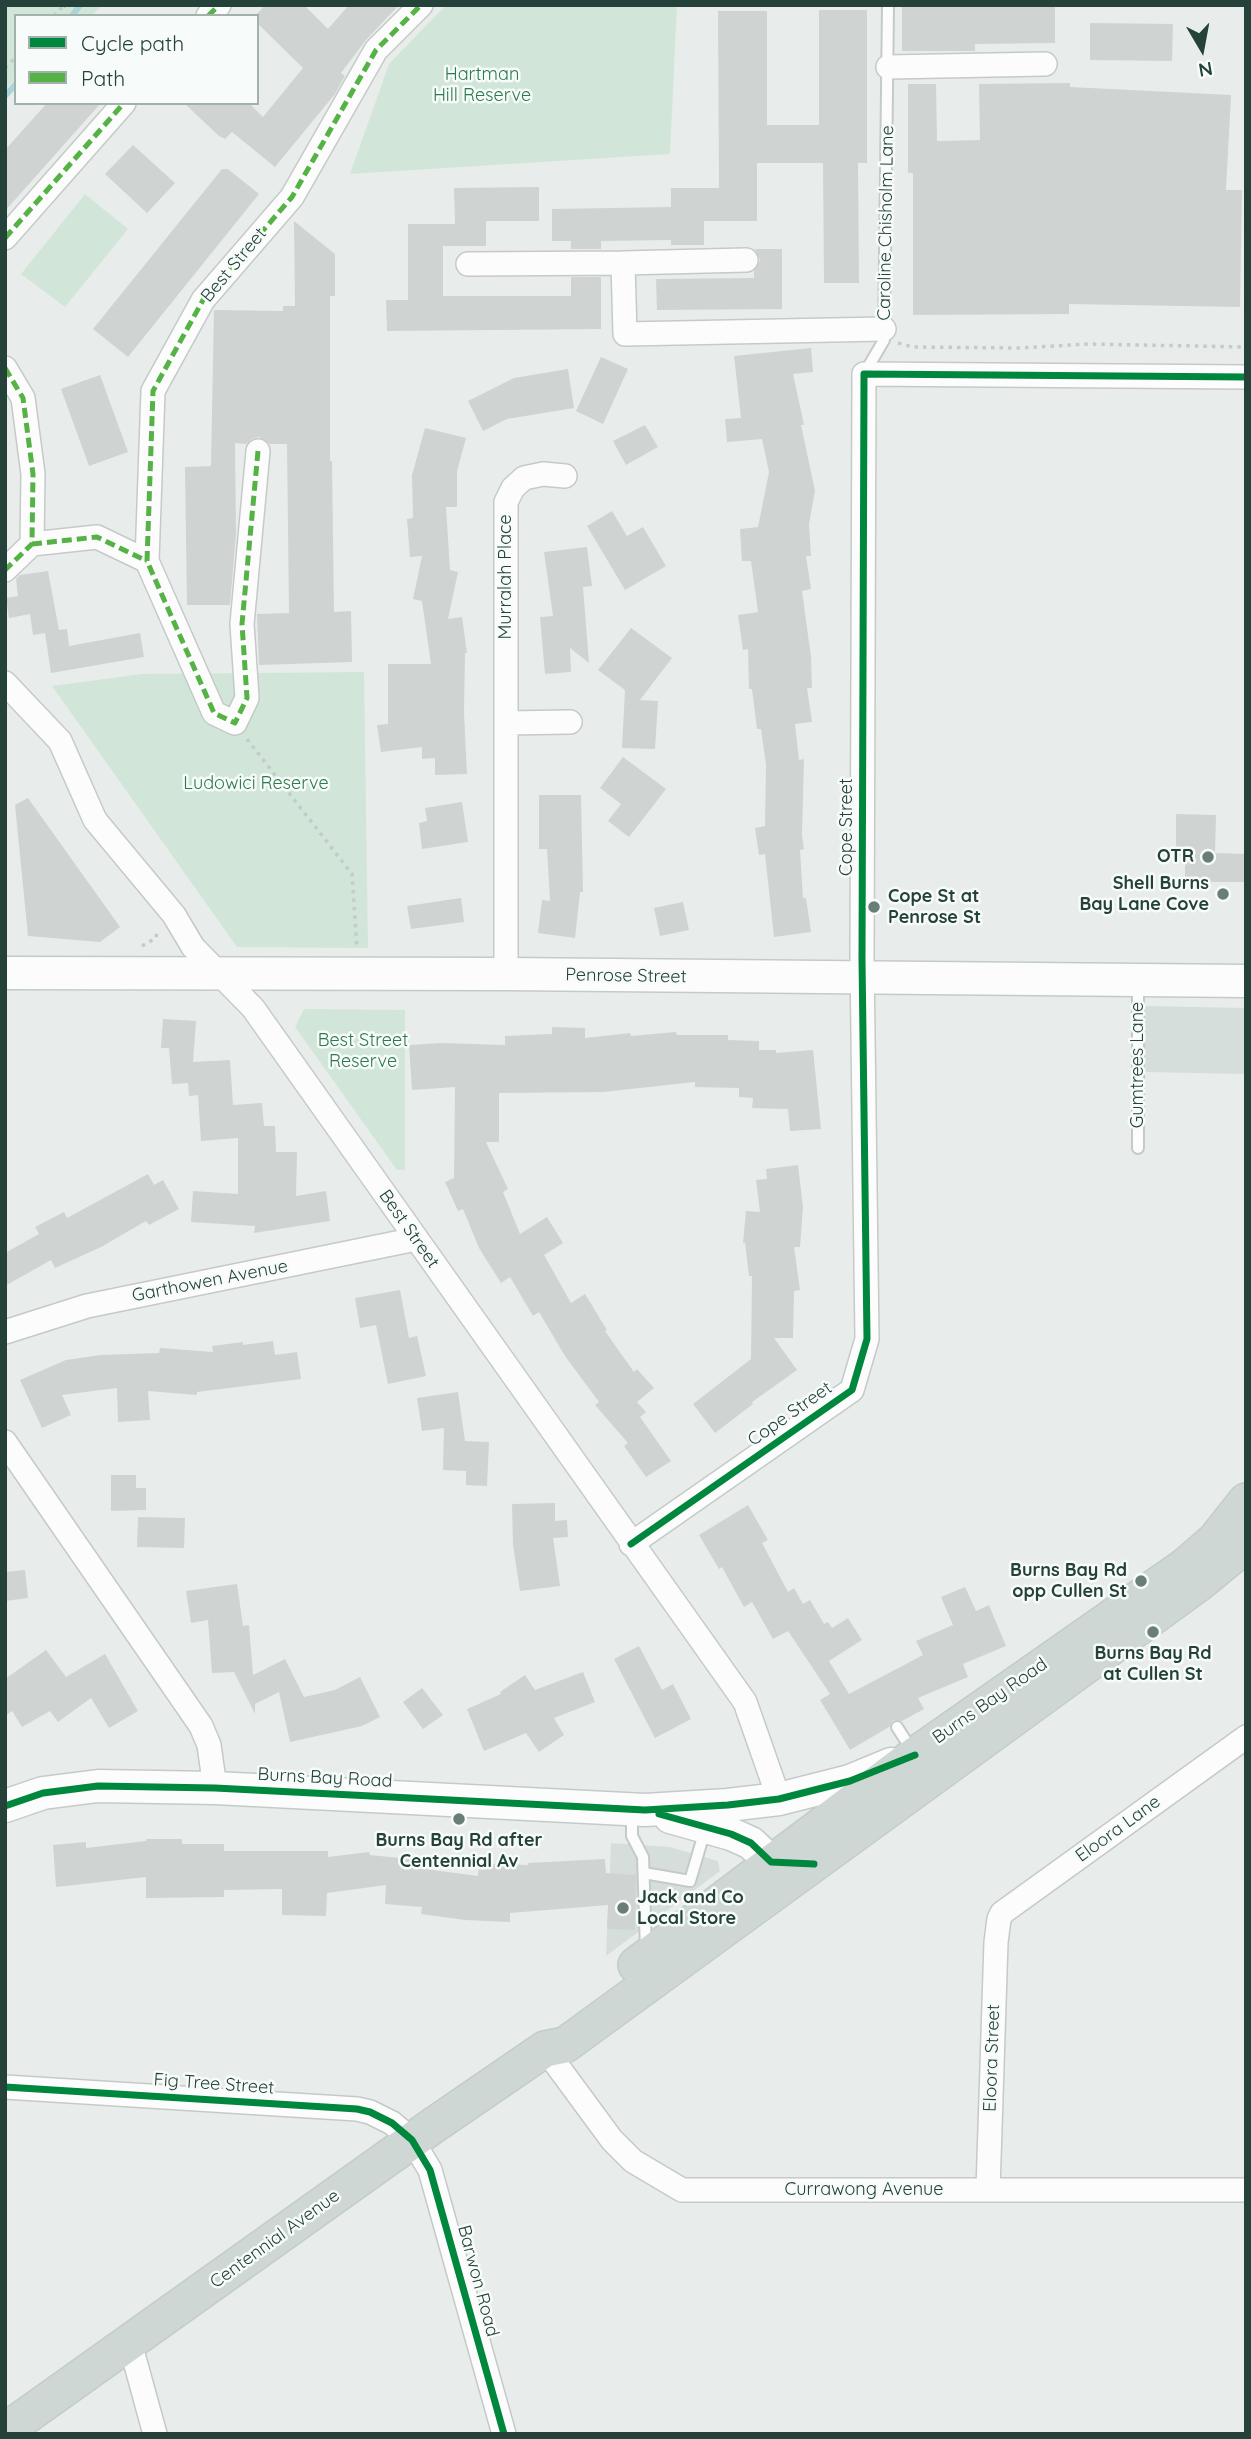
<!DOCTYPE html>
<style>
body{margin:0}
#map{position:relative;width:1251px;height:2439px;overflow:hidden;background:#e8edeb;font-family:Quicksand,sans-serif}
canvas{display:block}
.frame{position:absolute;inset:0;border:7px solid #24423a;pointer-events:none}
.legend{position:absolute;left:14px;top:14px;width:245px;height:91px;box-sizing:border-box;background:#f7fbf9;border:2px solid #a3b1ad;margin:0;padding:9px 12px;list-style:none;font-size:21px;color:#24423a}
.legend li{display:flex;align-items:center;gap:14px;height:35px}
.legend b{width:35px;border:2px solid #a3b1ad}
.north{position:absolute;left:1167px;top:14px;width:70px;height:70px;-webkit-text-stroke:5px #f7fbf9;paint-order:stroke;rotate:170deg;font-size:19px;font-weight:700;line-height:28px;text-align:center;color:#24423a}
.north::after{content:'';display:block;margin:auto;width:24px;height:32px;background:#24423a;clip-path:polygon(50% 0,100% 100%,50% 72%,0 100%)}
</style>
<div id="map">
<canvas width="1251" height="2439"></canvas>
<div class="frame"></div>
<ul class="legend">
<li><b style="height:9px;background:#00873e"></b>Cycle path</li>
<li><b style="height:9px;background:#55b346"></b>Path</li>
</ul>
<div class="north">N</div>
</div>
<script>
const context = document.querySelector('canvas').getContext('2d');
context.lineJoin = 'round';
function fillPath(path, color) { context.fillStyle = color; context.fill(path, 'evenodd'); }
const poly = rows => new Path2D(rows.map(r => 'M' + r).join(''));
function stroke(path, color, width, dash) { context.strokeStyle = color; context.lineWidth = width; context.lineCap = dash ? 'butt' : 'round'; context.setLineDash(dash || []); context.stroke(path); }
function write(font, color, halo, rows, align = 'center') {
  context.font = font + ' Quicksand,sans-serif'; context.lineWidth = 5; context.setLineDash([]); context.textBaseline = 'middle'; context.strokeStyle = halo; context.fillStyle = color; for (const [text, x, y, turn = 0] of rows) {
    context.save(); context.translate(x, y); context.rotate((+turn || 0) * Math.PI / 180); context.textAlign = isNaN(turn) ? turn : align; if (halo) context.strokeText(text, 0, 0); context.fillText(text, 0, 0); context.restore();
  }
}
const built = poly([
 [1145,1006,1246,1008,1246,1074,1145,1072],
 [611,1843,670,1847,718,1861,720,1871,606,1956]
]);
const green = poly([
 [5,5,103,5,91,16,16,16,16,80,5,89],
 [446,5,677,5,670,154,350,174,389,64],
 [85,194,128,229,65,307,21,274],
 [364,672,368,948,237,947,52,686,142,674],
 [304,1009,405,1010,405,1170,397,1170,295,1027]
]);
const stream = poly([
 [72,16,80,5],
 [5,96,16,84]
]);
const building = poly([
 [265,5,304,5,328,29,349,5,399,5,366,40,341,73,345,76,335,94,275,167,232,132,225,139,219,136,184,103,249,103,263,117,303,68,257,23,257,16,255,16],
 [902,5,1055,5,1055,43,975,44,975,51,902,51],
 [819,10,867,10,867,163,858,163,859,283,824,283,823,163,757,163,757,221,704,221,704,245,671,245,671,240,601,241,601,249,571,249,571,241,552,241,552,209,671,207,671,188,719,188,718,11,767,11,767,125,819,125],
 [1090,23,1173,24,1172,61,1090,60],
 [1070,83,1070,87,1231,95,1226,190,1242,190,1240,307,1069,304,1069,314,913,315,913,173,908,173,908,84,936,84,937,141,980,140,979,84],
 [47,103,101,103,5,211,5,150],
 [133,145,175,183,147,213,105,174],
 [222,169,228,169,259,194,128,357,93,329],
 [539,187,539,221,486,221,486,246,443,246,443,296,571,296,571,277,601,277,601,329,387,331,386,300,408,300,408,224,455,224,454,188],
 [294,221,335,254,335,296,330,296,330,461,332,461,334,612,351,611,352,662,259,665,257,614,289,613,287,444,270,444,259,437,252,439,246,444,235,443,236,534,230,605,187,605,185,467,211,466,214,310,283,311,283,306,295,306],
 [755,249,782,249,782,309,657,310,656,279,754,278,754,271,760,260],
 [811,348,813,372,793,374,804,425,801,425,815,491,809,524,811,556,806,556,811,589,802,591,811,657,812,688,807,688,812,722,795,724,799,760,804,759,802,835,804,849,800,850,803,898,806,898,811,932,774,937,765,854,759,855,755,828,765,826,766,765,761,729,757,729,752,689,749,689,748,649,743,650,738,615,758,612,751,561,742,561,740,529,758,527,769,472,762,439,727,442,725,419,741,418,734,356],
 [601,357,628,369,603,424,576,411],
 [568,369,574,408,507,419,483,431,468,401,514,378],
 [100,375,128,452,89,466,61,389],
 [645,425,658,447,626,465,613,441],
 [425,428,466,438,457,471,457,507,446,507,450,570,458,572,448,619,462,617,467,653,465,653,464,713,467,774,435,775,435,758,422,759,422,747,381,752,377,725,388,724,388,664,431,664,422,601,413,599,422,556,410,557,407,519,413,518,412,475],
 [612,511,627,536,643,527,666,566,625,590,587,526],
 [587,547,592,586,583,587,589,663,570,648,571,672,545,674,540,617,553,616,544,552],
 [48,571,59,630,67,629,69,646,140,633,144,657,51,673,45,633,33,635,30,614,9,618,6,598,18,596,16,579,20,575],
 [631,628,672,658,640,700,658,701,655,749,622,748,625,690,598,670],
 [623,757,666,789,629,837,608,821,621,804,600,788],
 [539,795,581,795,583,892,580,892,575,938,538,933,542,900,550,901,547,849,539,849],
 [28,798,120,927,100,942,28,936,15,805],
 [462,802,468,842,422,849,419,823,427,821,425,808],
 [1176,814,1216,815,1215,853,1246,854,1246,882,1185,882,1185,856,1176,856],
 [461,898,464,922,411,929,407,906],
 [683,902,689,930,660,936,654,908],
 [163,1019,196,1021,193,1062,230,1060,233,1105,262,1103,264,1126,275,1126,276,1152,297,1152,296,1196,326,1191,330,1221,254,1233,255,1226,191,1222,193,1191,238,1194,238,1138,201,1141,198,1095,189,1096,188,1083,172,1084,169,1048,161,1048],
 [552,1027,585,1028,585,1038,630,1033,631,1036,676,1032,677,1035,728,1035,728,1040,759,1041,759,1050,776,1050,776,1053,813,1050,821,1129,790,1131,788,1109,752,1108,753,1098,739,1097,739,1088,695,1087,695,1082,603,1092,499,1093,499,1142,486,1142,508,1189,503,1192,520,1234,547,1217,563,1243,544,1255,571,1303,585,1294,607,1330,605,1331,634,1372,637,1369,654,1388,637,1402,646,1412,640,1417,671,1461,646,1477,624,1446,628,1443,595,1405,599,1402,565,1356,539,1312,533,1316,510,1277,501,1283,479,1248,463,1209,458,1211,445,1182,454,1178,455,1087,412,1090,409,1045,441,1043,505,1045,505,1036,552,1034],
 [798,1165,803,1207,800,1247,794,1247,800,1290,794,1291,793,1338,774,1338,797,1370,752,1402,753,1404,715,1433,693,1404,751,1359,752,1276,749,1276,745,1243,743,1243,746,1211,760,1212,756,1180,767,1179,766,1169],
 [148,1174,154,1185,163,1180,179,1209,149,1225,146,1221,101,1247,55,1268,51,1260,5,1286,5,1253,39,1234,35,1227,64,1212,67,1218],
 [400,1290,409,1338,417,1336,426,1376,388,1384,376,1325,360,1328,355,1298],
 [273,1341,275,1355,297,1352,301,1379,197,1392,197,1395,148,1391,150,1420,118,1422,117,1388,62,1395,71,1415,42,1428,20,1380,66,1360,101,1355,159,1353,160,1348,213,1352,212,1346,243,1342,243,1345],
 [458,1392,465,1441,489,1442,487,1486,466,1485,466,1471,443,1470,444,1428,422,1431,417,1398],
 [111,1475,136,1475,136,1488,146,1488,146,1510,111,1511],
 [555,1503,555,1521,567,1520,568,1537,553,1538,560,1586,520,1591,513,1545,512,1504],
 [748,1505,768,1540,762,1543,788,1592,794,1588,803,1604,810,1600,824,1624,828,1622,832,1628,848,1618,862,1640,829,1661,849,1694,923,1655,916,1641,953,1625,941,1597,965,1587,976,1611,989,1605,1006,1646,963,1664,968,1677,918,1698,924,1709,902,1721,893,1720,889,1727,850,1750,820,1700,830,1694,788,1631,773,1639,752,1602,744,1607,722,1567,719,1569,699,1535],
 [138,1517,185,1518,184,1548,137,1547],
 [25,1570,28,1598,5,1601,5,1572],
 [237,1584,243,1626,249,1625,253,1675,285,1659,304,1697,335,1690,360,1677,380,1717,362,1726,290,1742,279,1692,255,1704,255,1714,234,1672,212,1673,208,1620,191,1623,186,1591],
 [639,1646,662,1690,673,1684,691,1719,655,1738,614,1659],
 [46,1650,66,1677,105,1654,138,1711,109,1728,91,1698,58,1722,50,1711,22,1727,12,1711,5,1716,5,1679],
 [583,1672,595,1702,554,1718,564,1735,539,1752,526,1733,484,1751,467,1709,501,1694,500,1692,525,1675,535,1690],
 [422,1688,443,1715,423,1729,403,1702],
 [146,1839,182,1839,182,1844,224,1844,224,1851,328,1851,328,1857,369,1852,370,1855,419,1860,418,1868,478,1876,479,1863,528,1865,528,1863,605,1859,606,1873,636,1875,635,1930,607,1929,608,1905,510,1913,510,1922,465,1920,421,1914,422,1907,385,1904,386,1885,327,1893,326,1916,282,1915,282,1889,224,1890,224,1897,146,1898,146,1877,56,1887,53,1845,86,1842,86,1848,146,1841]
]);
const path = poly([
 [54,16,63,6],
 [5,68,16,57],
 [898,343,913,347,1020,348,1088,344,1246,347],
 [247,739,352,874,357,949],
 [142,946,156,938,157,930]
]);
const lane = poly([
 [864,374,884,340,888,5],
 [1138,984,1138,1148],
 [897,1727,913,1752],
 [632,1812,632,1836,643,1857,646,1950],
 [644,1873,690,1881,705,1830]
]);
const street = poly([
 [208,16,219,5],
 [888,67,1045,64],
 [5,238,124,103],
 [623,263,746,260],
 [468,264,623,263,625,334,884,329],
 [5,368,23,398,33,474,32,544,5,570],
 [258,451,242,624,247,698,235,723,214,713,147,561,153,391,203,300,292,197,376,50,421,5],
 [32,544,97,537,147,561],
 [5,683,60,741,95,820,174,915,193,947,253,1008,745,1702,779,1799],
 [506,723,570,722],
 [506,974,506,502,513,488,524,478,543,474,565,476],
 [5,1332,87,1306,416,1239],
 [5,1442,201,1726,209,1745,215,1788],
 [631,1544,852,1390,867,1339,862,959,864,374,1246,377],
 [545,2049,612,2140,633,2161,682,2190,1246,2190],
 [5,2087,357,2109,370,2112,392,2123,412,2140,430,2170,504,2434],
 [988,2190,996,1942,999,1919,1002,1913,1246,1737],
 [130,2343,155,2434]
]);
const secondary = poly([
 [5,973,506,974,1246,981],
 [5,1806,43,1793,98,1786,215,1788,645,1810,728,1805,779,1799,850,1781,891,1764],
 [670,1817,731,1834,751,1843,771,1862,796,1863]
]);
const primary = poly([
 [636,1965,915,1755,1185,1566,1215,1540,1246,1501],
 [5,2431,434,2125,545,2049,565,2045,1198,1584,1232,1556,1246,1540]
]);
const quiet = poly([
 [63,6,64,5],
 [208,16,219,5],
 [5,238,124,103],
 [5,368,23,398,33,474,32,544,5,570],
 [258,451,242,624,247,698,235,723,214,713,147,561,153,391,203,300,292,197,376,50,421,5],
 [32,544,97,537,147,561]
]);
const cycleway = poly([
 [631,1544,852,1390,867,1339,862,959,864,374,1246,377],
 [5,1806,43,1793,98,1786,215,1788,645,1810,728,1805,779,1799,850,1781,915,1755],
 [659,1814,731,1834,751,1843,771,1862,814,1864],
 [5,2087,357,2109,370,2112,392,2123,412,2140,430,2170,504,2434]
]);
const markers = [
 [1208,857,7,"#697e78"],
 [1223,894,7,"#697e78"],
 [874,907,7,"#697e78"],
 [1141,1581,7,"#697e78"],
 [1153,1632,7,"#697e78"],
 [459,1819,7,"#697e78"],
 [623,1908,7,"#697e78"]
];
const parkNames = [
 ["Hartman",482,75],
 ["Hill Reserve",482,96],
 ["Ludowici Reserve",256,784],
 ["Best Street",363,1041],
 ["Reserve",363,1062]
];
const streetNames = [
 ["Caroline Chisholm Lane",886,223,-89],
 ["Best Street",234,265,-50],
 ["Murralah Place",506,577,-90],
 ["Cope Street",847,827,-90],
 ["Penrose Street",626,976,1],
 ["Gumtrees Lane",1138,1065,-90],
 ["Best Street",409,1229,55],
 ["Garthowen Avenue",210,1281,-11],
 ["Cope Street",790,1414,-35],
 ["Burns Bay Road",990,1701,-35],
 ["Burns Bay Road",325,1778,3],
 ["Eloora Lane",1118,1829,-36],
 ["Eloora Street",992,2058,-88],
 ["Fig Tree Street",214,2084,4],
 ["Currawong Avenue",864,2190],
 ["Centennial Avenue",275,2239,-36],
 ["Barwon Road",478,2281,75]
];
const poiNames = [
 ["OTR",1194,857],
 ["Shell Burns",1209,884],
 ["Bay Lane Cove",1209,905],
 ["Cope St at",888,897,"left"],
 ["Penrose St",888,918,"left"],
 ["Burns Bay Rd",1127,1571],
 ["opp Cullen St",1127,1592],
 ["Burns Bay Rd",1153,1654,"center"],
 ["at Cullen St",1153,1675,"center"],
 ["Burns Bay Rd after",459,1841,"center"],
 ["Centennial Av",459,1862,"center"],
 ["Jack and Co",637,1898,"left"],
 ["Local Store",637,1919,"left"]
];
fillPath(built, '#d6dedb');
fillPath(green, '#d1e6d8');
stroke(stream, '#a9d4db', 6);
fillPath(building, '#cfd4d2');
stroke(lane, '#c5cac8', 14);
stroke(street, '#c5cac8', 26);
stroke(secondary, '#c3cbc8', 35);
stroke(primary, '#c3ccc9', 38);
stroke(path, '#c3ccca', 3.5, [3.5, 5]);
stroke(lane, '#fcfcfc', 10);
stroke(street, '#fcfcfc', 23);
stroke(secondary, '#fcfcfc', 32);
stroke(primary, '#cfd7d5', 35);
stroke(quiet, '#55b346', 5, [10, 5]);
stroke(cycleway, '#00873e', 7);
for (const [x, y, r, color] of markers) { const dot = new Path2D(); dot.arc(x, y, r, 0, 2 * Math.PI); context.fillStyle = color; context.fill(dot); stroke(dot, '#f7fbf9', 2.5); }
write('18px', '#2d7a4b', '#f7fbf9', parkNames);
write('18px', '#24423a', '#f7fbf9', streetNames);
write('bold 18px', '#24423a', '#f7fbf9', poiNames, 'right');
</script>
